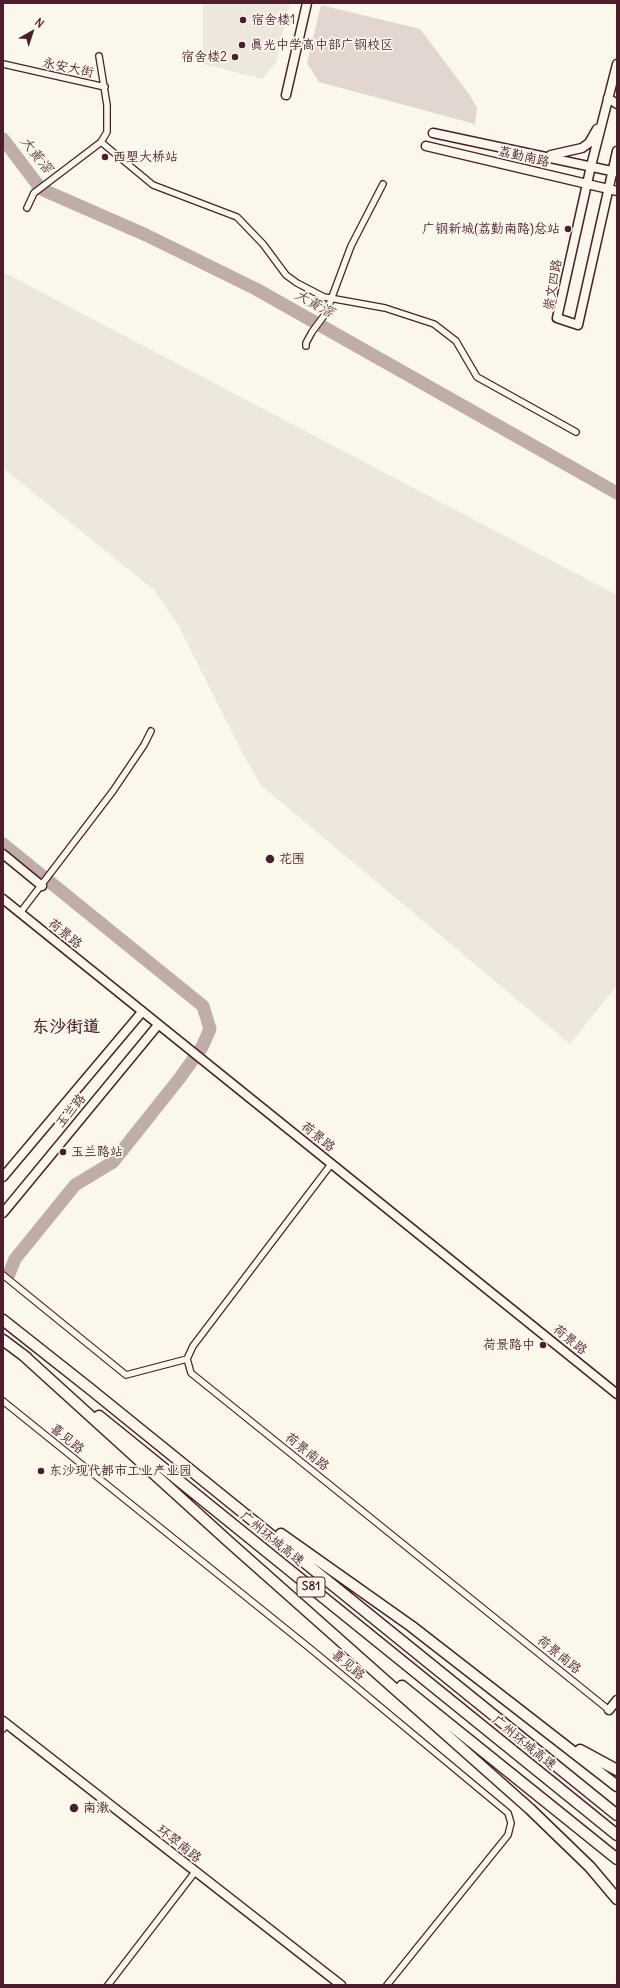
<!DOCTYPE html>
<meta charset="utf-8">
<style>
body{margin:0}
#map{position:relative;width:620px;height:1988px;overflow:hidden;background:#fbf7ec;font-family:Delius,sans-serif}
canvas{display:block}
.frame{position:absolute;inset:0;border:4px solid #4a1f2b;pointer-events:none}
.north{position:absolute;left:12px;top:12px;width:40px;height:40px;-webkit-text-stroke:3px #fbf7ec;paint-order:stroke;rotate:39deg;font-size:11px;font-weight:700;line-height:16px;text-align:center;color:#4a1f2b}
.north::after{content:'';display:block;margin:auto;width:14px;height:18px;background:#4a1f2b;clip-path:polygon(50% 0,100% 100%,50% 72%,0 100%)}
</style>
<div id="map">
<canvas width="620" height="1988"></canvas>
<div class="frame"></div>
<div class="north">N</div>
</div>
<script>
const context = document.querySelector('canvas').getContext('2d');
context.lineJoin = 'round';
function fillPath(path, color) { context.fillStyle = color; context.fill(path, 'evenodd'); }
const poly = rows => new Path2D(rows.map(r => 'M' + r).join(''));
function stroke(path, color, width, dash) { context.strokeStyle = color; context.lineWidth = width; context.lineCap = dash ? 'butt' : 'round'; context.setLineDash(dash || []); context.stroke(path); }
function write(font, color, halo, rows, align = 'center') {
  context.font = font + ' Delius,"LXGW WenKai TC",sans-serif'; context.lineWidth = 3.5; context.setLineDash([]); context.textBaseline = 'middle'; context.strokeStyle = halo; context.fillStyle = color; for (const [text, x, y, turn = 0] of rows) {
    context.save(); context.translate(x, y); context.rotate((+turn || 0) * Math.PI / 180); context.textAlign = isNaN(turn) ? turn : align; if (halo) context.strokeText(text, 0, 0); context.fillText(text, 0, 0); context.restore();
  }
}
const built = poly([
 [203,3,290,3,276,63,262,79,203,64],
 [3,272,617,595,617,985,570,1044,262,786,246,760,178,625,154,590,3,468]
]);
const green = poly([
 [321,5,420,29,471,97,477,108,475,124,319,82,307,63]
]);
const river = poly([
 [3,139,41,189,146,235,256,289,617,493],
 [3,844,203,1006,210,1029,202,1047,179,1079,113,1162,75,1185,15,1259,9,1274]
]);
const street = poly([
 [3,64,105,87],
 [101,142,153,185,237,217,263,244,286,275,297,283,324,297,385,308,434,324,456,341,477,377,576,432],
 [27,208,34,193,88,152,101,142,107,132,107,105,99,56],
 [306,346,306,343,312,332,326,313,351,246,383,184],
 [20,913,113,791,144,745,151,731],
 [332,1163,193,1346,187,1359,191,1373,609,1710],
 [3,1275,126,1375,187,1359],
 [3,1401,312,1650,508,1813,511,1823,508,1835,387,1985],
 [3,1729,7,1724],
 [108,1985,195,1872]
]);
const secondary = poly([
 [617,64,591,166,557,318,578,325,617,151],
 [286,95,307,3],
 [608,98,617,104],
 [433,133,616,172],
 [426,146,617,191],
 [551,155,582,148,589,143,597,129],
 [3,854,42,886],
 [3,899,617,1394],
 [3,1177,142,1012],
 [3,1213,158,1025],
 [609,1710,617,1700],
 [3,1721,341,1985]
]);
const highway = poly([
 [3,1320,89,1388,617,1815],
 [3,1340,27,1358],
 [22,1354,228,1541,530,1809,590,1867,617,1899],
 [99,1416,617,1835],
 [281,1534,411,1626,617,1786],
 [402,1686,617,1859],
 [580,1750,617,1770]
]);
const markers = [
 [243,20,4,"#4a1f2b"],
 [242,45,4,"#4a1f2b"],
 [235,57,4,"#4a1f2b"],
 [105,157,4,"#4a1f2b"],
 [568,229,4,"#4a1f2b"],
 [270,859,5,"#4a1f2b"],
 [63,1152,4,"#4a1f2b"],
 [543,1345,4,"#4a1f2b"],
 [41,1471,4,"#4a1f2b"],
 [74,1808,5,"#4a1f2b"]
];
const shields = [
 [311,1587,28]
];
const shieldNames = [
 ["S81",311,1587]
];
const poiNames = [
 ["宿舍楼1",251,20],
 ["真光中学高中部广钢校区",250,45],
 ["宿舍楼2",227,57,"right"],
 ["西塱大桥站",113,157],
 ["广钢新城(荔勤南路)总站",560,229,"right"],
 ["花围",279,859],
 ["玉兰路站",71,1152],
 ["荷景路中",535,1345,"right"],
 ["东沙现代都市工业产业园",49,1471],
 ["南漖",83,1808]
];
const streetNames = [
 ["永安大街",68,68,12],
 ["荔勤南路",524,157,13],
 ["崇文四路",553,285,-80],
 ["荷景路",65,934,39],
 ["玉兰路",71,1111,-51],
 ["荷景路",318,1137,39],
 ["荷景路",570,1340,39],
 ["喜见路",67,1439,39],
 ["荷景南路",307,1452,39],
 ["广州环城高速",272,1539,39],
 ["荷景南路",559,1655,39],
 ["喜见路",348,1665,40],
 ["广州环城高速",524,1743,39],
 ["环翠南路",179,1844,38]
];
const waterNames = [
 ["大黄滘",36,155,52],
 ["大黄滘",314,304,29]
];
const districtNames = [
 ["东沙街道",66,1027]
];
fillPath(built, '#eee7de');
fillPath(green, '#e2d7d0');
stroke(river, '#bfadaa', 13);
stroke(street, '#4a1f2b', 8);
stroke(secondary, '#4a1f2b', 11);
stroke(highway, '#4a1f2b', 13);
stroke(street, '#fbf7ec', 5.5);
stroke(secondary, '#fbf7ec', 8);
stroke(highway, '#fbf7ec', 10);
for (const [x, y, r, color] of markers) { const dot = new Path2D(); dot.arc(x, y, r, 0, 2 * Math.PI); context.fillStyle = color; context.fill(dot); stroke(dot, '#fbf7ec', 1.5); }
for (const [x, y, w] of shields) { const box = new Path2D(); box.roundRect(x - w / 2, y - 10, w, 20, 3); context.fillStyle = '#fbf7ec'; context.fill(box); stroke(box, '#4a1f2b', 1); }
write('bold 12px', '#4a1f2b', null, shieldNames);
write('13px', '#4a1f2b', '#fbf7ec', poiNames, 'left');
write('13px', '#4a1f2b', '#fbf7ec', streetNames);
write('italic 14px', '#6d4a51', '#fbf7ec', waterNames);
write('bold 17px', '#4a1f2b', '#fbf7ec', districtNames);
</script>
